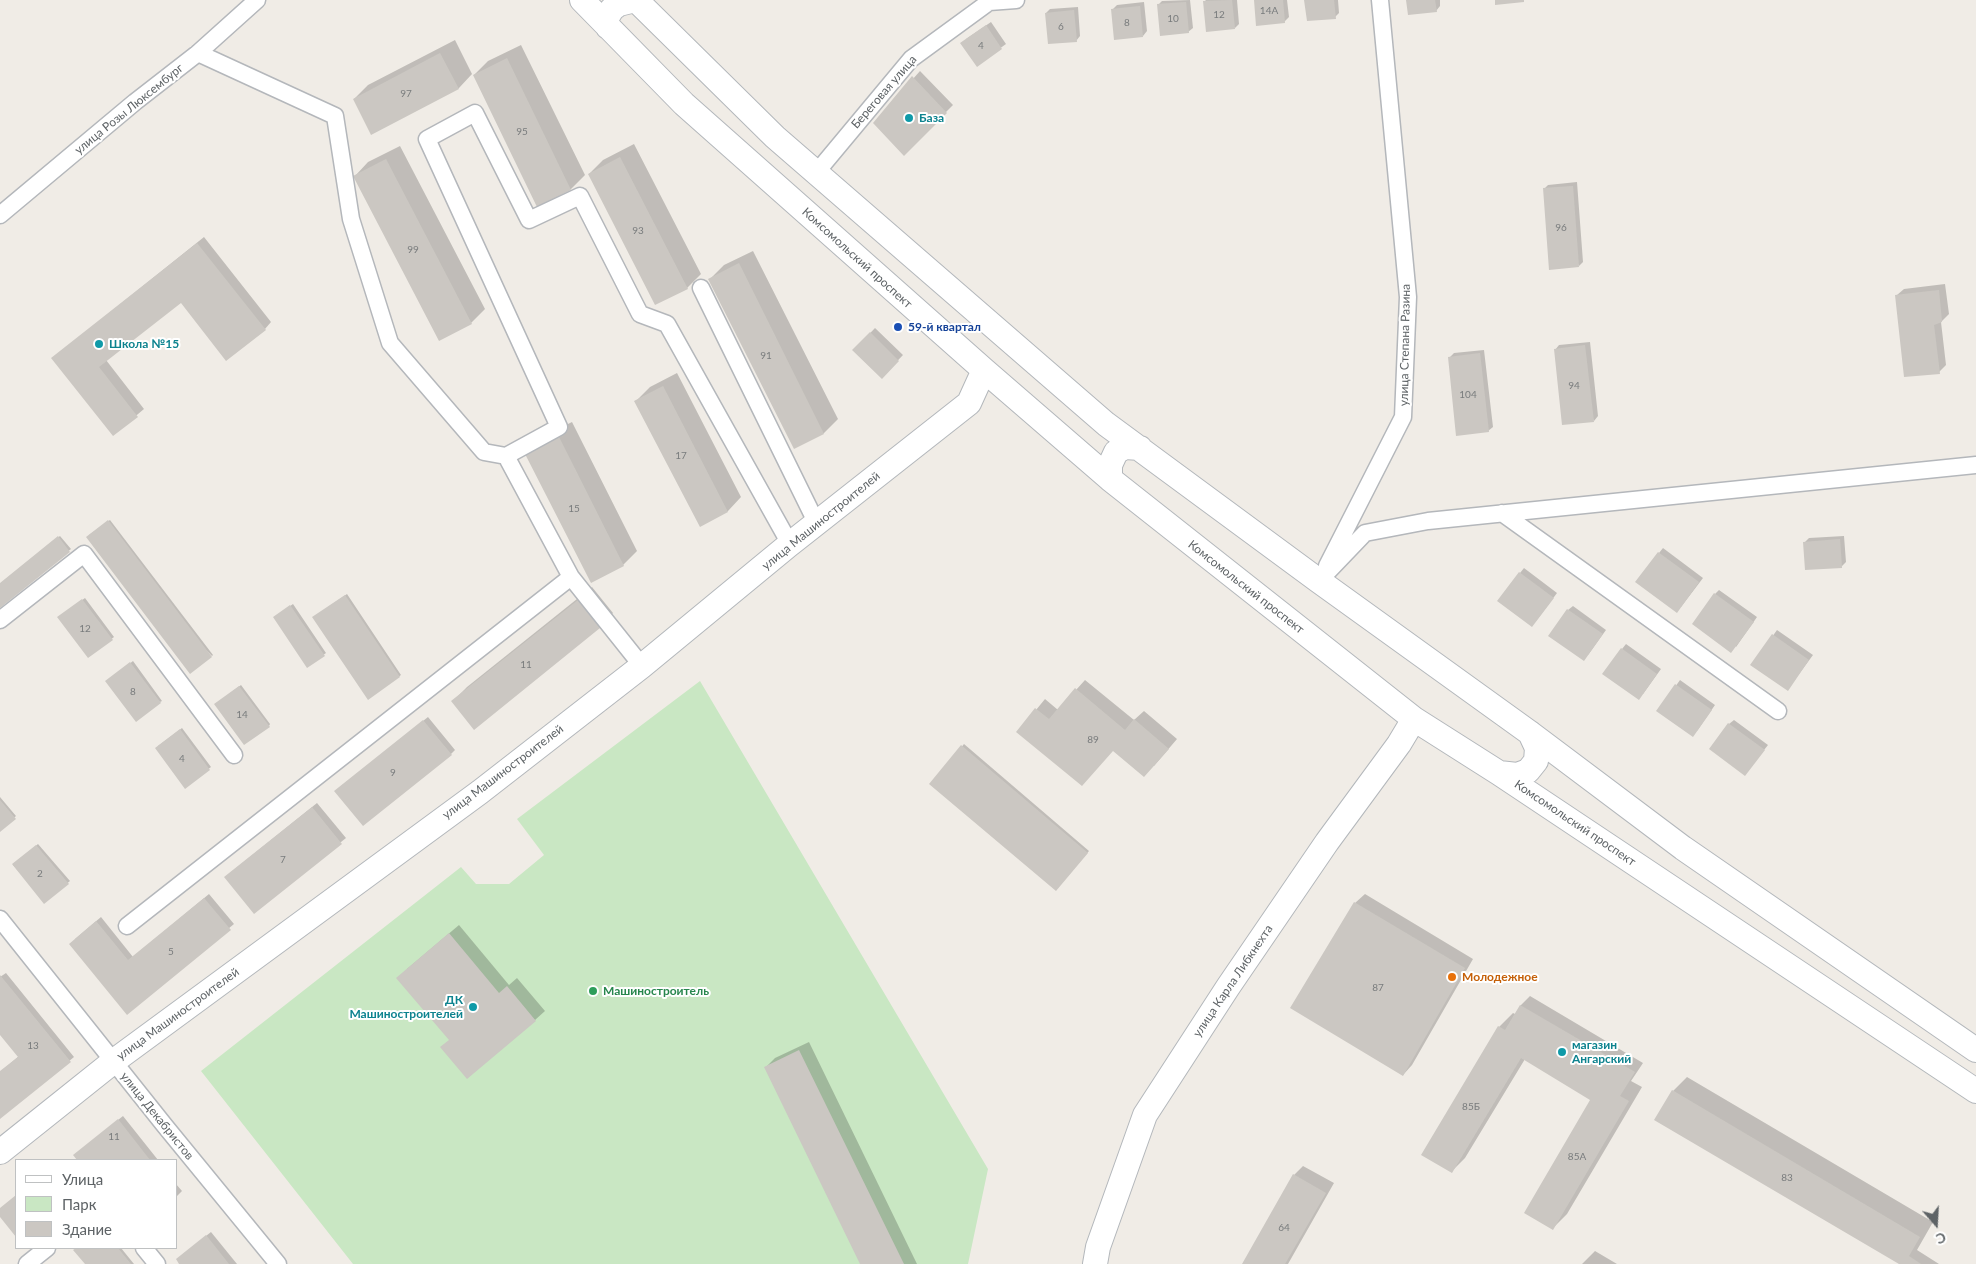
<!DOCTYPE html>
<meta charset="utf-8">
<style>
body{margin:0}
#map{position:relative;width:1976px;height:1264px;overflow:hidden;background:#f0ece6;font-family:Lato,sans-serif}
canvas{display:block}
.legend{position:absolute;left:15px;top:1159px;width:162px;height:90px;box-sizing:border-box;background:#fff;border:1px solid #bfc1c2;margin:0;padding:6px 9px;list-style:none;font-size:15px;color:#5e6366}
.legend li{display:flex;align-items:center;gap:10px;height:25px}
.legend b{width:25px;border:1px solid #bfc1c2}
.north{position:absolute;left:1911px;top:1199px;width:50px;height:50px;-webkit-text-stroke:4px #fff;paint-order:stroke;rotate:161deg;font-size:14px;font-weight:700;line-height:20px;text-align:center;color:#5e6366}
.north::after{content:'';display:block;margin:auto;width:18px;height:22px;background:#5e6366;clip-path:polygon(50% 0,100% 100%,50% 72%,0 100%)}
</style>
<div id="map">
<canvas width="1976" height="1264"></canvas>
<ul class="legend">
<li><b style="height:6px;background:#fff"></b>Улица</li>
<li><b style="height:14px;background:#c9e7c3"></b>Парк</li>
<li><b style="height:14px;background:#cbc7c2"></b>Здание</li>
</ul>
<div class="north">С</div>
</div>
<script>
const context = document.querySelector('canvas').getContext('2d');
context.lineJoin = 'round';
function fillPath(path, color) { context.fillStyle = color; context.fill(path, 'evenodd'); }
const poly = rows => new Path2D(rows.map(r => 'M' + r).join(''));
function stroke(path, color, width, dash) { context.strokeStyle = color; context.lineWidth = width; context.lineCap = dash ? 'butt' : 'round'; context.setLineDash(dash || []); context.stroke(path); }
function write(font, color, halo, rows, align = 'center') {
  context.font = font + ' Lato,sans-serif'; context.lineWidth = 4; context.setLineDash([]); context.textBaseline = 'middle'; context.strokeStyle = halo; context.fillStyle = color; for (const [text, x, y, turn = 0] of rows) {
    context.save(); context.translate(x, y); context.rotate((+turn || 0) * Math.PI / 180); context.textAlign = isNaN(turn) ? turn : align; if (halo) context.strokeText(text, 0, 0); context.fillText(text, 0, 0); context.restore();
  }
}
const green = poly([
 [700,681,988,1169,968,1264,353,1264,201,1071,461,867,476,884,509,884,544,855,517,819]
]);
const shadow = poly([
 [1190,0,1193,28,1188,32,1158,5,1162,1],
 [1206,0,1237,0,1239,24,1235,28,1205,1],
 [1255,0,1287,0,1289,17,1284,22],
 [1306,0,1338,0,1339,13,1335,17],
 [1407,0,1440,0,1440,6,1436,11],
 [1144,2,1147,31,1143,36,1113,9,1117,5],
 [1078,7,1080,36,1076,41,1046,13,1050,9],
 [991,22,1006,44,977,65,966,39],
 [455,40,472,74,459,88,372,133,354,99,368,85],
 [521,45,585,175,571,189,538,205,474,75,488,61],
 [920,71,953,105,904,154,874,123],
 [634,144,701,274,687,288,589,174,603,160],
 [400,146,485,309,471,323,355,176,368,162],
 [1577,182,1583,262,1579,266,1544,189,1548,185],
 [204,237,271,322,265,329,181,301,106,360,144,409,113,435,53,358],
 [753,251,838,419,824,433,795,447,710,279,724,265],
 [1945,284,1949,314,1941,322,1946,365,1939,372,1897,295,1904,289],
 [875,328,903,355,882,377,854,350],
 [1590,342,1598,416,1594,421,1555,350,1559,345],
 [1484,350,1493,427,1488,431,1449,358,1454,353],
 [677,373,741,497,728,511,700,525,636,401,650,387],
 [572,422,637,551,623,565,540,438],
 [110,520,213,655,212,656,89,535],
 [60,536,71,549,0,607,0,584],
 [1844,536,1846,562,1841,567,1805,542,1809,538],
 [1663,548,1703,578,1681,607,1659,553],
 [1524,568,1557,593,1536,621,1520,573],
 [592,587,613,613,600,627,474,728,453,701,467,687],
 [1719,590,1757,617,1736,647,1715,594],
 [347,594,401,675,368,698,315,616],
 [85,598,114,637,88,657,60,616],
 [293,604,326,653,308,666,276,616],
 [1573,606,1606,630,1588,655,1568,610],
 [1777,630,1813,655,1788,689,1752,665],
 [1626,644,1661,669,1643,694,1622,649],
 [133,661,162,701,160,702,109,680],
 [1085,680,1134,720,1144,711,1177,739,1154,766,1114,750,1018,732,1045,699,1058,710],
 [1680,680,1715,705,1697,731,1658,711],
 [241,685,270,724,269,726,217,703],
 [428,717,455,750,451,754,340,787],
 [1734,720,1768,745,1745,774,1729,724],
 [182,728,211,767,185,787,158,746],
 [964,744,1089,851,1056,890,931,784],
 [0,797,16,816,0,830],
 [317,803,346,838,254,912,230,873],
 [38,844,70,881,45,902,13,865],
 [209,894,234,924,127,1013,75,939,101,917,133,957],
 [1365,894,1473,959,1412,1065,1403,1075,1355,903],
 [459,925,509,985,517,978,545,1011,535,1020,407,969],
 [6,973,74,1057,0,1118,0,1072,19,1056,0,1033,0,977],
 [1530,996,1643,1063,1631,1081,1642,1087,1567,1214,1553,1228,1592,1099,1525,1059,1465,1158,1451,1172,1499,1027,1513,1013,1515,1014,1521,1005],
 [809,1042,917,1264,862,1264,766,1067,775,1058],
 [1687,1077,1933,1222,1917,1250,1939,1264,1901,1264,1673,1091],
 [123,1116,158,1160,79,1160,74,1155],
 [1303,1166,1334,1183,1288,1264,1243,1264,1294,1175],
 [176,1184,182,1191,176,1197],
 [211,1232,237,1264,181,1264,182,1255],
 [77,1248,121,1248,134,1264,87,1264,75,1250],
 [1595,1251,1617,1264,1582,1264]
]);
const building = poly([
 [1232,0,1235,29,1206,32,1203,1],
 [1254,0,1283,0,1285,23,1256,26],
 [1304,0,1334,0,1336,19,1307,21],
 [1406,0,1435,0,1437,12,1408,15],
 [1495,0,1524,0,1524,2,1495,5],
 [1186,2,1189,33,1160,36,1157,4],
 [1140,6,1143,37,1114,40,1111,9],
 [1074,10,1077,42,1048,44,1045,13],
 [986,25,1002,49,977,67,960,43],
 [440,53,459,89,371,135,353,99],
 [507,58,571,190,537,207,473,75],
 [912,76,947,113,904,156,873,123],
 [620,157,688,289,655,305,588,174],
 [386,159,472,324,439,341,353,176],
 [1573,186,1579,267,1549,270,1543,188],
 [197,243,266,330,226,361,181,303,99,367,138,417,113,436,51,358],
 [739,263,824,434,794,449,708,279],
 [1939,290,1942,322,1934,325,1940,374,1904,377,1895,295],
 [870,332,899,361,882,379,852,350],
 [1585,345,1594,422,1562,425,1554,349],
 [1480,353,1489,432,1456,436,1448,357],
 [663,386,728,512,700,527,634,401],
 [558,435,624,566,591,583,524,452],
 [108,520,212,657,190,674,86,537],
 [58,536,70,552,0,608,0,583],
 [1840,539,1842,568,1805,570,1803,542],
 [1658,552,1699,582,1677,613,1635,582],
 [1519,572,1554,598,1532,627,1497,601],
 [1714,593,1754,622,1731,653,1692,624],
 [345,595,400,677,368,700,312,617],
 [82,599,113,640,88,658,57,617],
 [578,600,600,628,474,730,451,701],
 [290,605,325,656,307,668,273,617],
 [1567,609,1603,634,1584,661,1548,636],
 [1772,634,1809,660,1788,691,1750,665],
 [1621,648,1657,674,1639,700,1602,674],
 [130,662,161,703,136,722,105,681],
 [1675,684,1712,710,1693,737,1656,711],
 [239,686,270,727,244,745,214,704],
 [1075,688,1125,730,1134,719,1169,749,1144,777,1113,751,1082,786,1016,732,1035,708,1049,719],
 [423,720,452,755,363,826,334,791],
 [1728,723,1765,750,1745,776,1709,749],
 [180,729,210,770,185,789,155,748],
 [961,745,1088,853,1056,891,929,784],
 [0,800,16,819,0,832],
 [312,807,342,844,254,914,224,877],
 [36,845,69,884,44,904,12,864],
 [204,898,231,930,127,1015,69,944,96,921,128,960],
 [1354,902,1465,968,1403,1076,1290,1008],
 [449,933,499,993,507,986,536,1021,467,1079,440,1047,449,1040,396,978],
 [0,975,71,1062,0,1119,0,1071,18,1057,0,1035],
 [1520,1005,1635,1072,1620,1096,1629,1101,1553,1230,1524,1213,1590,1100,1521,1058,1452,1173,1421,1155,1498,1026,1505,1030],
 [799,1050,904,1264,860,1264,764,1067],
 [1672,1090,1920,1237,1909,1256,1921,1264,1899,1264,1654,1120],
 [118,1119,150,1160,77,1160,73,1155],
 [1293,1174,1326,1193,1285,1264,1242,1264],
 [16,1195,16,1237,0,1217,0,1208],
 [206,1235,229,1264,179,1264,176,1259],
 [76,1248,118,1248,131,1264,85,1264,73,1250]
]);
const street = poly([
 [198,53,335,116,351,219,390,343,484,452,506,456,571,577,642,666],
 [816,173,911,59,989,2,1016,0],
 [0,215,135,102,198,53,257,0],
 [701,288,817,524],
 [506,456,559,427,427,139,475,113,529,220,580,196,640,314,667,324,790,544],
 [1502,513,1778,711],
 [1327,566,1403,417,1408,297,1380,0],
 [1319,581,1365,533,1428,521,1976,465],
 [0,620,84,554,234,755],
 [0,919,165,1126,278,1264],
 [127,926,571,577],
 [144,1248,157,1264],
 [27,1264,47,1248]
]);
const secondary = poly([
 [582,0,684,104,984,370,1110,479,1414,719,1499,773,1976,1091],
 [636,0,775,137,1106,424,1319,581,1530,733,1683,848,1976,1050],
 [608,27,606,19,612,9,619,4,635,0],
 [1110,479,1110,465,1116,452,1125,447,1140,448],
 [1499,773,1517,775,1528,771,1536,761,1537,748,1530,733],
 [0,1152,114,1061,480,792,642,666,790,544,969,403,984,370],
 [1095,1264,1098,1247,1145,1115,1228,987,1327,842,1399,744,1414,719]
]);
const markers = [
 [909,118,5,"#0f9aa8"],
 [898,327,5,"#1a4fb4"],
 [99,344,5,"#0f9aa8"],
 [1452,977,5,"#e8710a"],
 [593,991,5,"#2e9e5b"],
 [473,1007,5,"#0f9aa8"],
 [1562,1052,5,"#0f9aa8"]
];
const numberNames = [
 ["14А",1269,11],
 ["12",1219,15],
 ["10",1173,19],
 ["8",1127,23],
 ["6",1061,27],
 ["4",981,46],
 ["97",406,94],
 ["95",522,132],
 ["96",1561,228],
 ["93",638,231],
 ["99",413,250],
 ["91",766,356],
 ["94",1574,386],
 ["104",1468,395],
 ["17",681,456],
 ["15",574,509],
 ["12",85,629],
 ["11",526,665],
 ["8",133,692],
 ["14",242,715],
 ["89",1093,740],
 ["4",182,759],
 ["9",393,773],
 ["7",283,860],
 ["2",40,874],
 ["5",171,952],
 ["87",1378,988],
 ["13",33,1046],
 ["85Б",1471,1107],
 ["11",114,1137],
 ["85А",1577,1157],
 ["83",1787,1178],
 ["64",1284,1228]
];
const streetNames = [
 ["Береговая улица",884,92,-49],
 ["улица Розы Люксембург",129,109,-39],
 ["Комсомольский проспект",857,258,42],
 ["улица Степана Разина",1405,345,-89],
 ["улица Машиностроителей",821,521,-39],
 ["Комсомольский проспект",1246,587,38],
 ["улица Машиностроителей",503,772,-37],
 ["Комсомольский проспект",1575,823,34],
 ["улица Карла Либкнехта",1233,981,-56],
 ["улица Машиностроителей",178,1014,-36],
 ["улица Декабристов",157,1116,51]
];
const cultureNames = [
 ["База",919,118],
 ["Школа №15",109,344],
 ["ДК",463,1000,"right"],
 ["Машиностроителей",463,1014,"right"],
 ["магазин",1572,1045],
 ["Ангарский",1572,1059]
];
const transitNames = [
 ["59-й квартал",908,327]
];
const foodNames = [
 ["Молодежное",1462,977]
];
const leisureNames = [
 ["Машиностроитель",603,991]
];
fillPath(green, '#c9e7c3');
fillPath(shadow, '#0003');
fillPath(building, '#cbc7c2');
stroke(street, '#b4b7bb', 19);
stroke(secondary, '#b3b7bb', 26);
stroke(street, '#fff', 16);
stroke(secondary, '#fff', 24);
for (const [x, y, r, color] of markers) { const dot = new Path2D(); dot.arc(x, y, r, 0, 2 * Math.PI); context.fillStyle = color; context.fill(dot); stroke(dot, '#fff', 2); }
write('10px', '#797c7d', null, numberNames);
write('12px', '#5e6366', '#fff', streetNames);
write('bold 12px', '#0d838f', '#fff', cultureNames, 'left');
write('bold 12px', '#164399', '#fff', transitNames, 'left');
write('bold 12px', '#c56008', '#fff', foodNames, 'left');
write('bold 12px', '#27864d', '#fff', leisureNames, 'left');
</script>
